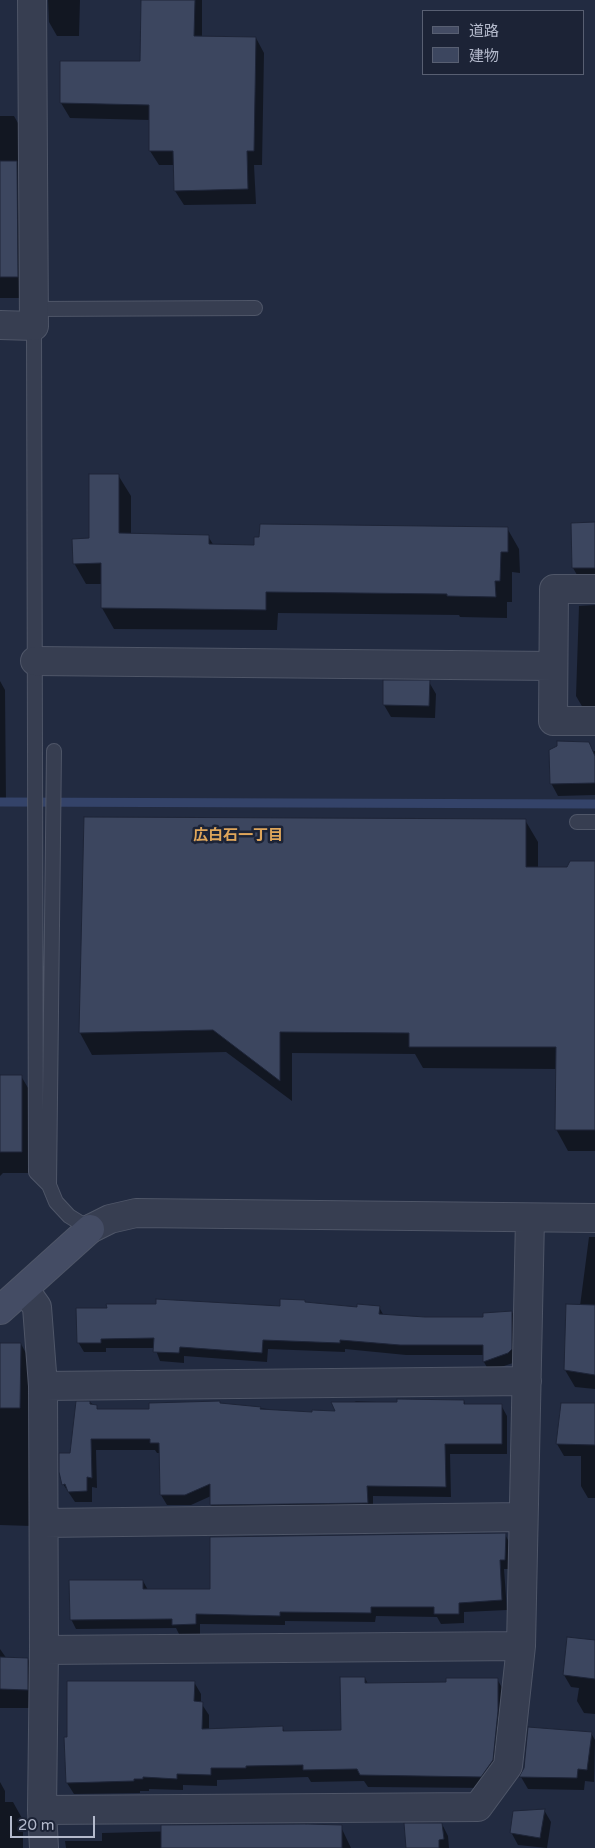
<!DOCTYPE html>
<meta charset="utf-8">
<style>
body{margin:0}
#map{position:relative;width:595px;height:1848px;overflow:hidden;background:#222b41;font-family:"Varela Round","Noto Sans JP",sans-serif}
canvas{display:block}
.legend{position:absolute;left:422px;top:10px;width:162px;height:65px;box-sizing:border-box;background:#1c2336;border:1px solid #585f72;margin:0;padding:6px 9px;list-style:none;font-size:15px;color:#b3b9cb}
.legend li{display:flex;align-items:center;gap:10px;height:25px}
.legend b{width:25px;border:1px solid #585f72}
.scale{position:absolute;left:10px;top:1816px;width:85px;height:22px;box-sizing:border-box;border:2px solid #b3b9cb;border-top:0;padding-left:6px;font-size:15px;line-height:18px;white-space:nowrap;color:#b3b9cb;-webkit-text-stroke:4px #1c2336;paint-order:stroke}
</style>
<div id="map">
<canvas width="595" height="1848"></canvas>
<ul class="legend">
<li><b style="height:6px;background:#444c64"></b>道路</li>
<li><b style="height:14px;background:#3c465f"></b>建物</li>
</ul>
<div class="scale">20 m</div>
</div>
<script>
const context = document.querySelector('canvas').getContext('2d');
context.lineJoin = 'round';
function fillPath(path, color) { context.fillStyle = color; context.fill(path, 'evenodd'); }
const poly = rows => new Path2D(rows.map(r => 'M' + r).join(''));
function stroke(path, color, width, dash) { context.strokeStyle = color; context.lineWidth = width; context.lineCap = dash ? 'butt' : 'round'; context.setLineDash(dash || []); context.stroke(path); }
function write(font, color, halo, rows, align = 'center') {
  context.font = font + ' "Varela Round","Noto Sans JP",sans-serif'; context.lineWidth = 5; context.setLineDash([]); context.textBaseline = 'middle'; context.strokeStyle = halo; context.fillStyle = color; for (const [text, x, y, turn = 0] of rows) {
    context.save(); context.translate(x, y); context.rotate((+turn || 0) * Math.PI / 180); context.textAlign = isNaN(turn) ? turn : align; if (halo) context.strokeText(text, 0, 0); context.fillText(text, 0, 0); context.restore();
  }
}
const shadow = poly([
 [48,0,80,0,79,36,57,36,49,22],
 [142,0,202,0,202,37,256,38,264,53,262,165,254,165,256,204,184,205,175,191,175,165,159,165,150,151,150,120,70,118,61,103,61,62,141,63],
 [0,116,14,116,26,137,29,298,0,298],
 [118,475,131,496,131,535,208,536,214,546,255,546,507,528,519,549,520,573,512,572,512,602,507,602,507,618,460,617,459,615,278,613,277,630,114,629,102,608,102,584,86,584,74,563,91,539],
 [595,524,595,586,580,580,573,568],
 [595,605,595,709,583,708,576,696,579,606],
 [0,681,5,690,6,802,0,802],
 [429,682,436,694,435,718,391,717,384,705],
 [592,751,595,751,595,795,558,796,551,783],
 [525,820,538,842,538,869,568,868,595,863,595,1151,568,1151,556,1129,557,1069,423,1068,415,1054,292,1053,292,1101,226,1052,92,1055,80,1033],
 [0,1076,21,1076,34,1098,34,1173,3,1173,0,1176],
 [589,1237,595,1237,595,1389,575,1387,565,1370,580,1306],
 [305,1304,358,1308,379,1307,384,1316,425,1318,484,1318,512,1312,517,1322,516,1359,513,1363,489,1371,484,1362,484,1355,406,1355,345,1349,345,1352,268,1349,267,1362,184,1356,184,1363,160,1361,155,1348,106,1348,106,1352,84,1352,78,1342],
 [0,1344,21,1344,33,1366,31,1526,0,1525],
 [356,1401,398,1403,464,1401,466,1406,501,1405,507,1416,507,1454,450,1454,451,1497,373,1496,373,1513,217,1515,211,1505,211,1496,191,1505,167,1505,161,1495,160,1453,157,1453,155,1450,96,1450,97,1488,92,1487,92,1502,75,1502,63,1484,71,1454,90,1402,99,1410,150,1410,221,1404,313,1414,337,1412],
 [595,1404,595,1498,588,1498,581,1486,581,1456,564,1456,557,1444],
 [505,1534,510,1544,510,1569,504,1569,507,1610,464,1612,464,1623,441,1624,437,1617,376,1616,375,1622,285,1621,285,1625,200,1624,200,1634,179,1634,176,1628,76,1629,71,1619,143,1581,148,1590,211,1590],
 [595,1641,595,1714,584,1713,577,1701,579,1688,571,1687,564,1675],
 [0,1649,7,1659,28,1659,38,1678,38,1708,0,1708],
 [365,1678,368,1684,448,1683,497,1679,504,1691,499,1772,488,1788,368,1787,364,1781,311,1782,308,1777,217,1780,217,1786,183,1785,183,1790,149,1789,149,1791,140,1791,140,1793,74,1794,67,1783,194,1682,201,1694,201,1703,209,1715,209,1730,282,1727,285,1732,342,1731],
 [591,1733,595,1740,594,1782,585,1781,584,1790,528,1789,521,1777,525,1768],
 [0,1782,5,1791,5,1802,13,1802,23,1820,23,1848,0,1848],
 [544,1810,551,1822,547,1848,518,1845,511,1832],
 [442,1824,448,1836,449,1848,407,1848],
 [341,1827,351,1848,66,1848,65,1841,102,1841,102,1833]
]);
const stream = poly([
 [0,802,595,804]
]);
const building = poly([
 [141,0,195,0,194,36,256,37,254,151,247,151,248,189,174,191,173,151,149,151,149,105,60,103,60,61,140,61,141,0],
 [0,161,17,161,18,277,0,277,0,161],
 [89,474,119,474,119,533,209,535,209,544,254,545,254,537,259,537,260,524,508,527,508,552,501,552,500,581,495,581,496,597,447,596,447,594,266,592,266,610,101,608,101,563,73,564,72,539,89,538,89,474],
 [595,522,595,568,572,568,571,523,595,522],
 [383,680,430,680,429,706,383,705,383,680],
 [557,741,589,742,595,756,595,783,550,784,549,750,557,746,557,741],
 [84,817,526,819,526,867,567,867,570,861,595,861,595,1130,555,1130,556,1047,409,1047,409,1033,280,1032,280,1081,213,1030,79,1033,84,817],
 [0,1075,22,1075,22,1152,0,1152,0,1075],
 [156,1299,280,1306,280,1299,305,1300,305,1302,357,1307,357,1304,380,1306,379,1314,425,1317,483,1317,483,1313,512,1311,512,1349,508,1353,483,1362,483,1345,400,1345,340,1340,340,1343,263,1340,262,1353,180,1347,179,1353,153,1352,154,1338,101,1339,101,1343,77,1343,76,1308,107,1308,106,1304,156,1304,156,1299],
 [566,1304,595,1305,595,1375,564,1370,566,1304],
 [0,1343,21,1343,20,1408,0,1408,0,1343],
 [397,1399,464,1400,464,1404,502,1404,502,1444,445,1444,446,1487,367,1486,368,1503,210,1505,210,1484,185,1495,160,1495,159,1443,150,1443,150,1439,91,1439,92,1478,87,1477,87,1491,68,1492,65,1484,62,1485,59,1472,59,1453,70,1453,76,1401,90,1401,90,1404,97,1405,97,1409,149,1409,149,1403,220,1401,220,1403,261,1407,260,1409,312,1412,312,1410,335,1411,331,1402,397,1402,397,1399],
 [561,1403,595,1403,595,1445,556,1444,561,1403],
 [506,1533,505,1560,500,1560,502,1600,459,1603,459,1614,434,1614,434,1607,371,1607,371,1613,280,1612,280,1616,196,1614,196,1624,172,1625,172,1619,70,1620,69,1580,143,1580,143,1589,210,1589,210,1537,506,1533],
 [567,1637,595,1640,595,1679,563,1675,567,1637],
 [0,1657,28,1658,28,1690,0,1689,0,1657],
 [340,1677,365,1677,365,1683,446,1682,446,1678,498,1678,498,1711,493,1760,481,1777,360,1775,357,1769,303,1770,303,1765,246,1766,246,1768,211,1768,211,1775,177,1774,177,1779,143,1777,143,1779,134,1779,134,1781,66,1783,64,1737,67,1737,67,1681,195,1681,194,1701,203,1702,202,1729,283,1726,283,1731,341,1730,340,1677],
 [528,1727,592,1732,587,1770,578,1769,577,1778,519,1777,524,1768,528,1727],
 [545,1809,540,1838,510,1833,513,1811,545,1809],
 [404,1823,442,1823,444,1839,439,1840,439,1848,406,1848,404,1823],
 [306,1824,342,1825,342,1848,161,1848,161,1825,306,1824]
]);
const lane = poly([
 [34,309,255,308],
 [34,326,36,1172,49,1185],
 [54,751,49,1185,56,1202,69,1216,90,1229],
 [577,822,595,822]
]);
const street = poly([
 [0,325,34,326,32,0],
 [595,589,554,589,553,721,595,721],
 [35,661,553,666],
 [90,1229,110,1219,136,1213,595,1218],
 [25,1290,37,1307,43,1386,44,1650,42,1810,44,1848],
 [43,1386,527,1381],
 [44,1523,523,1517],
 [44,1650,521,1646],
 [42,1810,478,1807,508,1766,521,1646,530,1218]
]);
const secondary = poly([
 [0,1310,90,1229]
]);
const neighbourhoodNames = [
 ["広白石一丁目",238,836]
];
fillPath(shadow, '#0007');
stroke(stream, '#344369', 9);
fillPath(building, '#3c465f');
stroke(building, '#1e2538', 1);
stroke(lane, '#4f5668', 16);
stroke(street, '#4f5668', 30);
stroke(secondary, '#4f5668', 30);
stroke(lane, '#373e51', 14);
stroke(street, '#373e51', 28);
stroke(secondary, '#444c64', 28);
write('bold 15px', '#dfa65b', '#1c2336', neighbourhoodNames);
</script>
